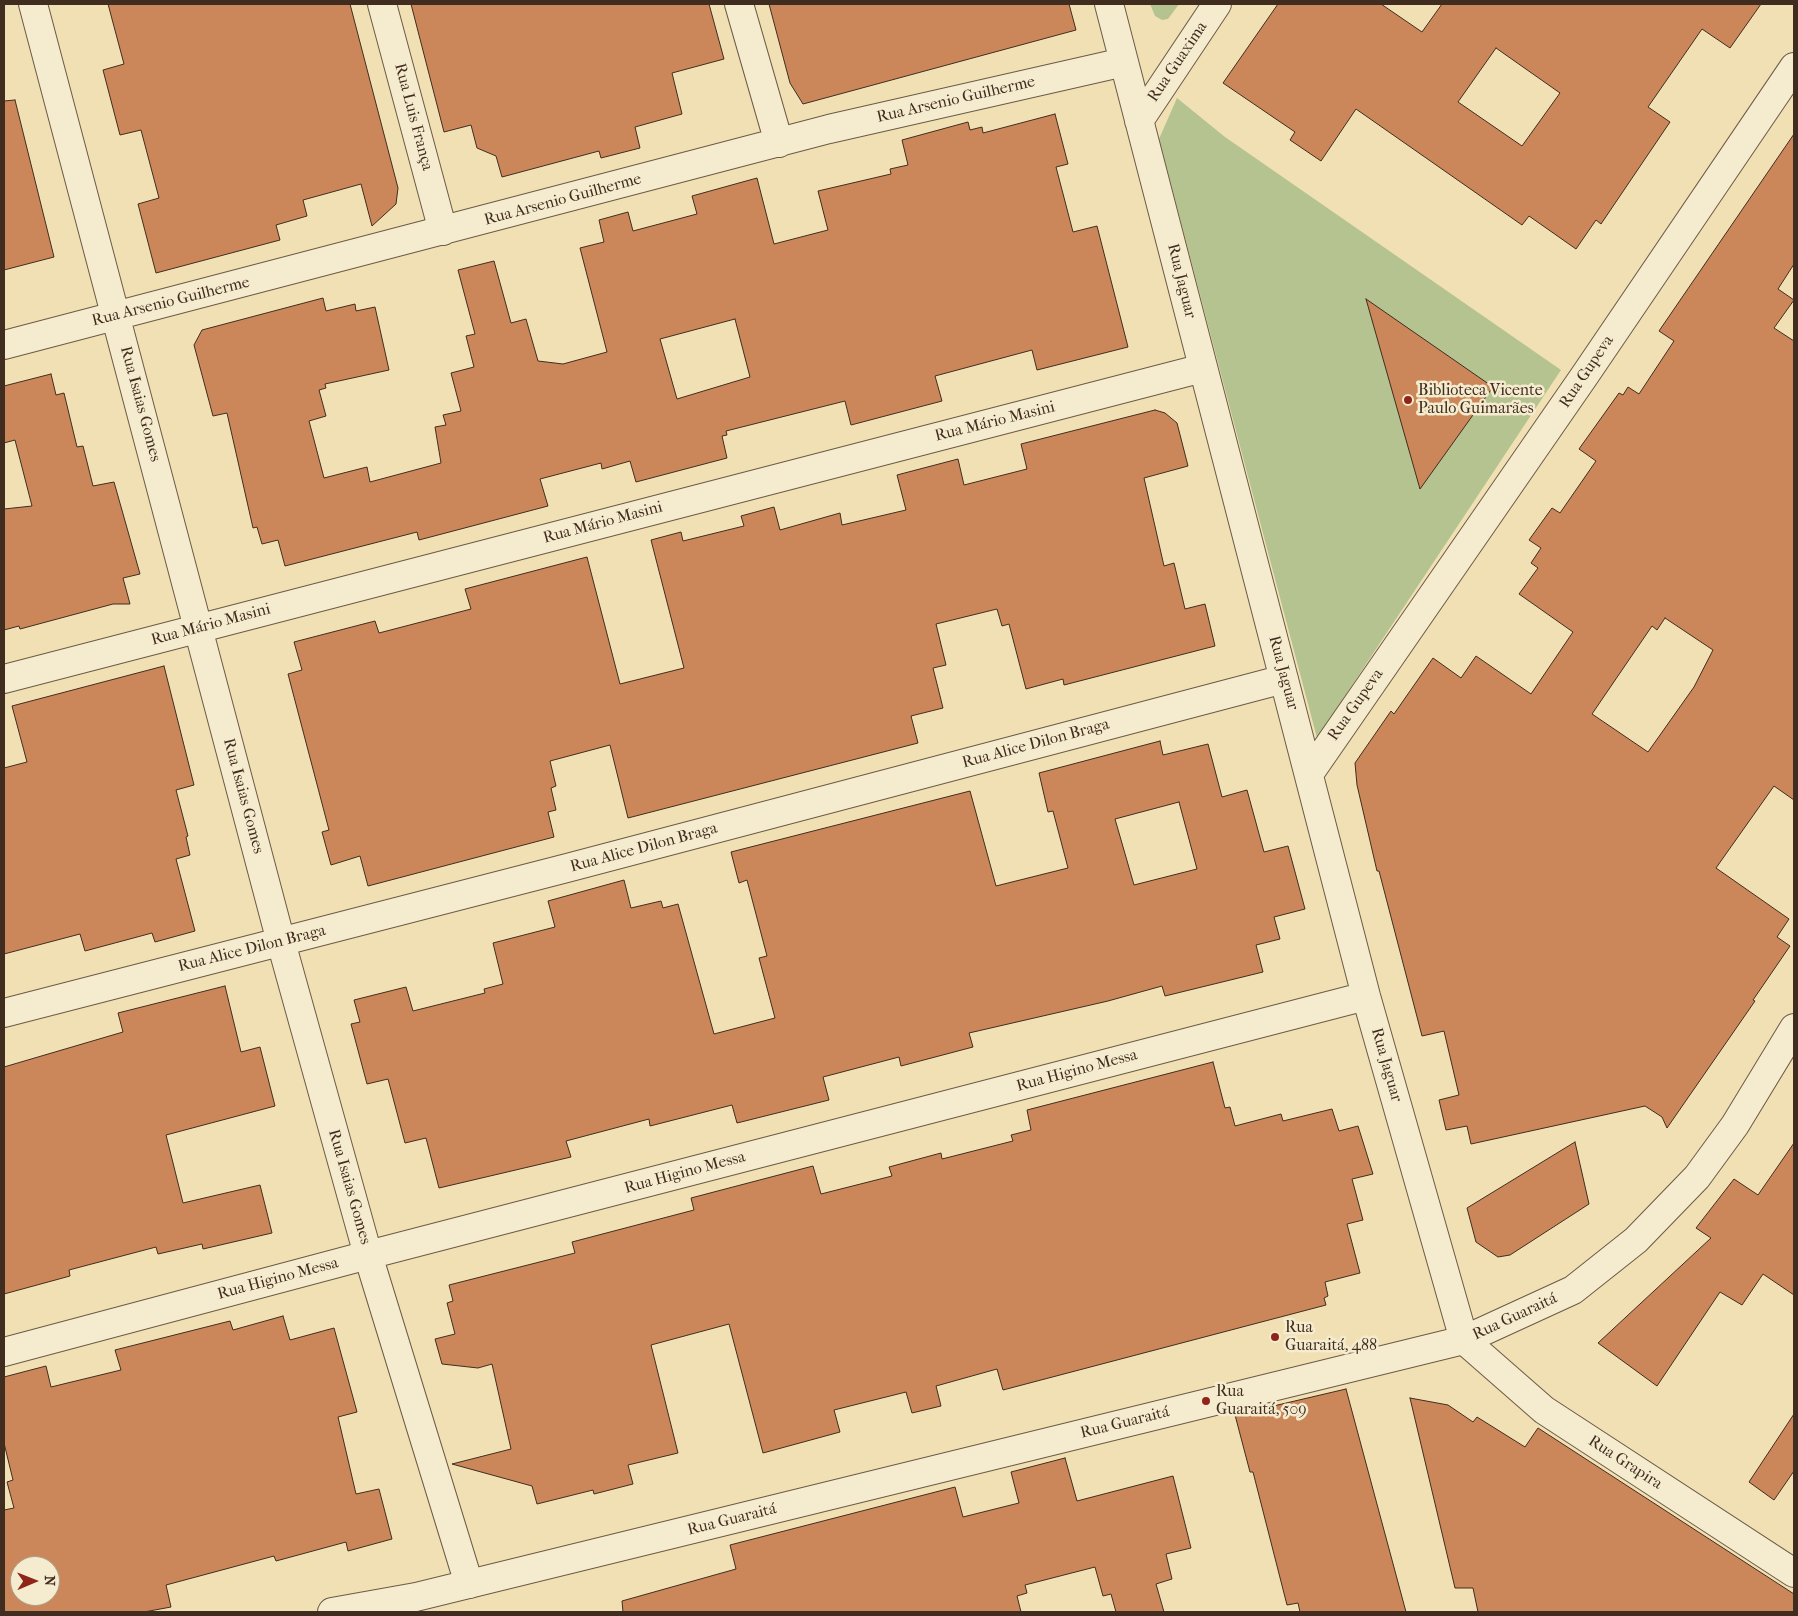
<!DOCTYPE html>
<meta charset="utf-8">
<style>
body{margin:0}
#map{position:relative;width:1798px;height:1616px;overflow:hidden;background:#f0e0b4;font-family:"IM FELL French Canon",serif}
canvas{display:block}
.frame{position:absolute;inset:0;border:5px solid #402d20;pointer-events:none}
.north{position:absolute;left:10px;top:1556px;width:50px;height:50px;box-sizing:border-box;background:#f5ebce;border:1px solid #ad9f88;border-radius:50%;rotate:89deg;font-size:14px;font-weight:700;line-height:20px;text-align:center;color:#402d20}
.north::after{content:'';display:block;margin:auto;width:18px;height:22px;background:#8f2418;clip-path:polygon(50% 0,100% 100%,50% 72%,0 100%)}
</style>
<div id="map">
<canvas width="1798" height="1616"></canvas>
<div class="frame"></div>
<div class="north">N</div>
</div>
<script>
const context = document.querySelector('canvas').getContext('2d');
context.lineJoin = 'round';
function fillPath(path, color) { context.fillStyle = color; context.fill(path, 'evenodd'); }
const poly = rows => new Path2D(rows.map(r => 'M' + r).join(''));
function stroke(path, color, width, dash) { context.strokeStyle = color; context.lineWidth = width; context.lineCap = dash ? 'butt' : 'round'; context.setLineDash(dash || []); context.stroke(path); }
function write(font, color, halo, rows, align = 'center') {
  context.font = font + ' "IM FELL French Canon",serif'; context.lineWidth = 5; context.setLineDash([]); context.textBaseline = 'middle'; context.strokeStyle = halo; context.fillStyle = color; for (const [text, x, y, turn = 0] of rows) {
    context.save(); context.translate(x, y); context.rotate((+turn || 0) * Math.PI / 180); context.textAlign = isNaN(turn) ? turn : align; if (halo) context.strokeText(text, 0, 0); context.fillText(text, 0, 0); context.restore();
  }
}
const green = poly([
 [1150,4,1179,4,1168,19,1162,20,1155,16],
 [1177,98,1225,137,1561,370,1317,738,1159,139]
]);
const building = poly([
 [108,4,350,4,398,188,396,204,372,226,361,184,303,200,307,216,276,225,280,240,156,273,138,204,159,198,141,130,120,135,103,70,124,64,108,4],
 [411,4,709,4,724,59,672,73,682,114,635,127,640,148,601,158,599,151,502,177,496,156,477,148,471,125,444,132,411,4],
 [769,4,1069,4,1076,30,803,104,790,83,769,4],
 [1278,4,1381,4,1422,32,1442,4,1761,4,1730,48,1702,29,1648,107,1670,122,1601,224,1596,220,1576,249,1529,216,1522,225,1356,109,1321,161,1290,140,1295,132,1223,83,1278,4],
 [1496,48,1560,93,1522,146,1458,102,1496,48],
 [15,100,54,257,4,270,4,101,15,100],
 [1055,114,1068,164,1056,167,1073,232,1097,226,1128,347,1037,370,1032,350,935,376,942,401,851,425,845,401,726,431,727,435,722,436,727,458,636,482,630,461,602,469,601,463,540,479,548,506,419,540,417,532,285,566,278,540,262,544,257,527,253,528,227,413,213,416,194,345,202,330,323,298,326,311,355,304,356,311,375,307,389,370,325,384,326,388,319,390,326,416,309,421,324,478,367,467,370,482,441,463,435,427,446,425,443,415,461,411,451,373,474,367,466,336,475,334,458,270,494,261,511,323,526,319,538,361,563,364,607,352,580,248,604,242,599,220,628,212,633,231,697,214,692,196,757,178,774,244,828,230,818,191,891,174,890,169,908,165,902,140,968,122,970,130,982,127,983,133,1055,114],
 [735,319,750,377,677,399,660,339,735,319],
 [1794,134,1794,264,1778,289,1794,300,1774,328,1794,341,1794,800,1774,786,1716,868,1789,919,1777,937,1790,946,1753,1000,1755,1001,1667,1128,1662,1117,1645,1106,1471,1144,1467,1126,1446,1130,1439,1100,1459,1095,1444,1031,1422,1036,1379,871,1377,871,1357,785,1355,763,1391,711,1394,714,1433,658,1461,678,1476,656,1531,694,1573,632,1519,594,1538,568,1531,563,1541,548,1529,540,1552,508,1560,513,1596,461,1579,449,1619,393,1623,395,1628,387,1639,394,1674,341,1659,331,1794,134],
 [1665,618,1713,650,1694,687,1648,752,1592,714,1652,626,1657,630,1665,618],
 [1366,299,1493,387,1420,489,1366,299],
 [51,374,56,395,64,393,77,447,83,446,93,486,114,482,140,574,123,578,130,604,113,604,20,629,19,626,4,630,4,509,32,506,15,440,4,443,4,386,51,374],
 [1155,410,1165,413,1177,423,1188,466,1144,478,1164,566,1174,563,1185,609,1205,604,1215,646,1064,685,1063,679,1026,689,1009,624,1002,626,997,609,936,624,946,665,933,668,943,708,911,716,918,743,628,818,610,745,550,761,556,786,551,788,556,810,548,812,554,837,368,886,360,856,331,865,322,832,329,830,288,674,302,670,294,642,375,621,379,633,471,609,465,589,587,557,620,684,684,668,651,540,681,532,683,541,744,526,741,516,774,507,780,530,840,513,842,525,906,510,897,475,958,459,964,485,1027,469,1021,444,1155,410],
 [164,666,194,785,176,790,188,836,186,837,190,855,176,859,195,931,155,942,152,933,85,951,80,934,4,954,4,768,27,762,12,706,164,666],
 [1160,741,1163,755,1208,744,1222,797,1247,790,1264,852,1288,846,1305,909,1274,917,1280,939,1256,945,1263,972,1165,996,1162,986,1108,1001,969,1033,973,1047,901,1066,899,1057,823,1077,829,1100,737,1123,732,1105,650,1126,649,1119,566,1141,571,1157,439,1188,426,1138,405,1143,388,1079,367,1084,351,1024,360,1022,354,1000,406,987,413,1011,485,993,484,989,503,984,493,943,555,927,548,901,624,880,631,908,661,901,663,908,678,904,714,1034,775,1018,759,958,767,956,747,880,739,883,731,852,970,791,996,886,1068,868,1053,811,1048,812,1039,773,1160,741],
 [1179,802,1197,869,1134,885,1115,819,1179,802],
 [225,986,241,1052,260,1047,275,1106,166,1135,183,1203,260,1185,272,1233,203,1249,202,1244,158,1254,156,1247,69,1270,70,1276,4,1294,4,1067,123,1032,118,1013,225,986],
 [1213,1062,1225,1108,1230,1107,1235,1126,1281,1114,1283,1121,1332,1109,1339,1131,1358,1126,1373,1174,1352,1179,1363,1220,1347,1224,1360,1273,1325,1282,1328,1296,1324,1298,1326,1305,1003,1390,997,1369,936,1386,941,1406,912,1413,906,1392,834,1410,840,1432,763,1453,729,1324,651,1345,678,1453,628,1465,633,1484,594,1494,593,1490,537,1504,532,1486,452,1464,511,1449,492,1364,478,1368,442,1364,435,1339,455,1334,447,1303,453,1301,449,1285,575,1253,572,1242,694,1210,691,1198,813,1166,821,1194,892,1176,889,1167,941,1153,942,1159,1013,1141,1011,1135,1031,1130,1027,1110,1213,1062],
 [1575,1142,1589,1204,1510,1255,1498,1257,1476,1242,1467,1208,1575,1142],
 [1794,1143,1794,1295,1763,1274,1742,1305,1720,1292,1657,1386,1598,1343,1711,1238,1696,1228,1734,1179,1758,1195,1794,1143],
 [283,1316,290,1340,334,1328,357,1412,338,1417,356,1494,379,1489,392,1539,348,1551,346,1542,276,1561,274,1556,166,1585,171,1607,144,1612,4,1612,4,1510,14,1508,7,1482,13,1480,4,1443,4,1377,46,1366,51,1387,121,1370,115,1350,230,1321,233,1330,283,1316],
 [20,1566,50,1566,50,1596,20,1596,20,1566],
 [1346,1389,1406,1612,1300,1612,1298,1603,1287,1605,1253,1472,1250,1472,1235,1415,1346,1389],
 [1410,1398,1448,1405,1473,1422,1477,1417,1525,1447,1538,1428,1794,1594,1794,1612,1478,1612,1473,1588,1455,1588,1410,1398],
 [1794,1414,1794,1471,1774,1500,1749,1482,1794,1414],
 [1065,1458,1077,1501,1173,1476,1191,1548,1166,1554,1172,1579,1156,1584,1164,1612,1116,1612,1111,1594,1103,1596,1095,1567,1025,1585,1027,1593,1017,1596,1021,1612,623,1612,622,1601,736,1569,730,1545,955,1487,963,1517,1019,1503,1011,1472,1065,1458]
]);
const minor = poly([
 [33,4,281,942,368,1255,469,1584],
 [382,4,443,231],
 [739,4,779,143],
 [1109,4,1366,996,1464,1340,1544,1410,1794,1573],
 [1139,121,1217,4],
 [4,345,829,129,1124,62],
 [4,679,1203,368],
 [1309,774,1585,375,1794,67],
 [4,1013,567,868,1284,679],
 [4,1352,368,1255,1366,996]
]);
const tertiary = poly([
 [332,1612,416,1597,1464,1340,1573,1290,1636,1240,1697,1177,1735,1125,1794,1028]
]);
const markers = [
 [1408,400,5,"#8f2418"],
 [1275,1337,5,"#8f2418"],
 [1206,1401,5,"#8f2418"]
];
const streetNames = [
 ["Rua Guaxima",1178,62,-56],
 ["Rua Arsenio Guilherme",956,100,-13],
 ["Rua Luis França",413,117,75],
 ["Rua Arsenio Guilherme",563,200,-15],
 ["Rua Jaguar",1181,281,76],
 ["Rua Arsenio Guilherme",171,302,-14],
 ["Rua Gupeva",1587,372,-56],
 ["Rua Isaias Gomes",140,404,75],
 ["Rua Mário Masini",995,422,-14],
 ["Rua Mário Masini",603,523,-15],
 ["Rua Mário Masini",211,625,-15],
 ["Rua Jaguar",1283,673,75],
 ["Rua Gupeva",1356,705,-55],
 ["Rua Alice Dilon Braga",1036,744,-15],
 ["Rua Isaias Gomes",243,796,75],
 ["Rua Alice Dilon Braga",644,848,-15],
 ["Rua Alice Dilon Braga",252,949,-14],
 ["Rua Jaguar",1386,1065,74],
 ["Rua Higino Messa",1077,1071,-15],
 ["Rua Higino Messa",685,1173,-15],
 ["Rua Isaias Gomes",349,1187,74],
 ["Rua Higino Messa",278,1279,-15],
 ["Rua Guaraitá",1515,1317,-25],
 ["Rua Guaraitá",1125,1423,-14],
 ["Rua Grapira",1625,1463,33],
 ["Rua Guaraitá",732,1520,-14]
];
const poiNames = [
 ["Biblioteca Vicente",1418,391],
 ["Paulo Guimarães",1418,409],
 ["Rua",1285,1328],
 ["Guaraitá, 488",1285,1346],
 ["Rua",1216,1392],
 ["Guaraitá, 509",1216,1410]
];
fillPath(green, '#b5c391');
fillPath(building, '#cb875a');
stroke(building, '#402d20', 1);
stroke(minor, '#6c5a45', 30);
stroke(tertiary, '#6c5a45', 30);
stroke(minor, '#f5ebce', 28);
stroke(tertiary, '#f5ebce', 28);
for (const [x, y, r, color] of markers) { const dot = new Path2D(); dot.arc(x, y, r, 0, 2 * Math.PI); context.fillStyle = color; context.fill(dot); stroke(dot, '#f5ebce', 2); }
write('16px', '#402d20', '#f5ebce', streetNames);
write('16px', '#402d20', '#f5ebce', poiNames, 'left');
</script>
